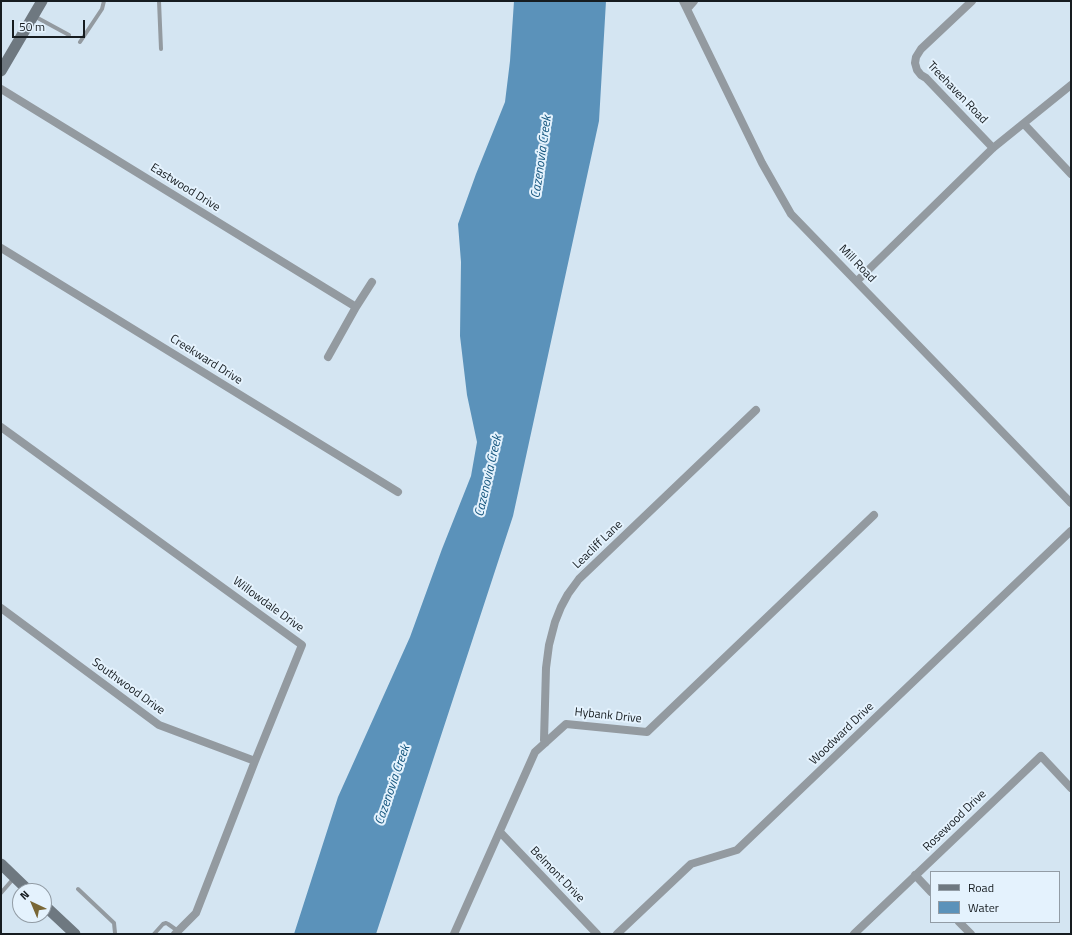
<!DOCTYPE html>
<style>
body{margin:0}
#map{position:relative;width:1072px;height:935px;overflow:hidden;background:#d4e5f2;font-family:"Titillium Web",sans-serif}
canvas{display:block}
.frame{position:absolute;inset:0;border:2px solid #161c20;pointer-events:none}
.legend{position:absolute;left:930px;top:871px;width:130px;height:52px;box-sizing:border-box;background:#e4f2fd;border:1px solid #929ca5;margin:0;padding:5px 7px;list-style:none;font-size:12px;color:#161c20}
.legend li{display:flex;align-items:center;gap:8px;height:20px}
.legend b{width:20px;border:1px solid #929ca5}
.north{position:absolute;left:12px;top:883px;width:40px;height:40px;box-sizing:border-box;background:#e4f2fd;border:1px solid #929ca5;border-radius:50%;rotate:316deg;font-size:11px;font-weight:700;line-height:16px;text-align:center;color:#161c20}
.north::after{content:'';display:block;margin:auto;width:14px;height:18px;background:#796736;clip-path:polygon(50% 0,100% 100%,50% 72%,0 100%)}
.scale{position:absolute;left:12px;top:20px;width:73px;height:18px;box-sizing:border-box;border:2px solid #161c20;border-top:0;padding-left:5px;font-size:12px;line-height:14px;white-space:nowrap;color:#161c20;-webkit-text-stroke:3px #e4f2fd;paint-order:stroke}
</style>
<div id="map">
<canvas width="1072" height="935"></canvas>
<div class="frame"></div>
<ul class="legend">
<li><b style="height:5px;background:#6e7880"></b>Road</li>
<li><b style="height:11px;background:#5b92ba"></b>Water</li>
</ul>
<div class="north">N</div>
<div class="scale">50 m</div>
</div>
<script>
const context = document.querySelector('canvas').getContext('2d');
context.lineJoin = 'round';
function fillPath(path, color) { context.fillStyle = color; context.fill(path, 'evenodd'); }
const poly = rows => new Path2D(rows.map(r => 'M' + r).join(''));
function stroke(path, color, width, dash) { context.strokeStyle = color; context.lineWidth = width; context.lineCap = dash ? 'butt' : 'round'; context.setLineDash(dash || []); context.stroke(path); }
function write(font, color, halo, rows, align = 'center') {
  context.font = font + ' "Titillium Web",sans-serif'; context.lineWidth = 4; context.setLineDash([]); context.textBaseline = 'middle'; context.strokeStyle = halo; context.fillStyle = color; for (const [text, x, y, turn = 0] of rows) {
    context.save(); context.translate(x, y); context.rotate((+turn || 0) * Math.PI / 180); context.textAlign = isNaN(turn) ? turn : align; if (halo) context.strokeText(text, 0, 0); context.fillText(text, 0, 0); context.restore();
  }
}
const water = poly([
 [514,1,606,1,599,121,513,516,376,934,294,934,338,797,410,637,442,549,471,476,477,442,467,395,460,336,461,262,458,224,476,174,505,102,510,61]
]);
const lane = poly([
 [159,1,161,49],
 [34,16,69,35],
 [80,42,102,9,104,1],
 [78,889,114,923,115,933],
 [1,893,14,878],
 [154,934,163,924,166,923,168,924,178,931]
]);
const street = poly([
 [683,1,762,163,791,214,1071,503],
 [972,1,921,49,916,57,915,63,917,70,921,75,926,78,993,148],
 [687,9,694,1],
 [1,89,356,307,328,357],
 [1024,124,1071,174],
 [1,248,398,492],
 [857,281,993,148,1071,85],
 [356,307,372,282],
 [1,427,302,645,255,761,196,913,175,934],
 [1,608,159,725,255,761],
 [545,743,544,740,546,668,549,645,555,622,561,607,568,594,579,579,756,410],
 [500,832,597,934],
 [915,875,931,892],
 [959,922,971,934],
 [454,934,535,752,566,724,647,732,874,515],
 [617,934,691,864,737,850,1071,531],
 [854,934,1041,756,1071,788]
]);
const secondary = poly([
 [1,71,42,1],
 [1,864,29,891],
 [44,905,75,934]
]);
const streetNames = [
 ["Treehaven Road",957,93,46],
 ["Eastwood Drive",185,188,32],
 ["Mill Road",857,264,46],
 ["Creekward Drive",206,360,32],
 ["Leacliff Lane",598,545,-44],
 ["Willowdale Drive",268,605,36],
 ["Southwood Drive",128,687,36],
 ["Hybank Drive",608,716,6],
 ["Woodward Drive",842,734,-44],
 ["Rosewood Drive",955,821,-44],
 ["Belmont Drive",557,875,46]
];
const waterNames = [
 ["Cazenovia Creek",542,157,-82],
 ["Cazenovia Creek",489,476,-77],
 ["Cazenovia Creek",393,785,-71]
];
fillPath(water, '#5b92ba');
stroke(lane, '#939aa0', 4);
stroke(street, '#939aa0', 8);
stroke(secondary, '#6e7880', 11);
write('12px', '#161c20', '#e4f2fd', streetNames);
write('italic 13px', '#15567e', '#e4f2fd', waterNames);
</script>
